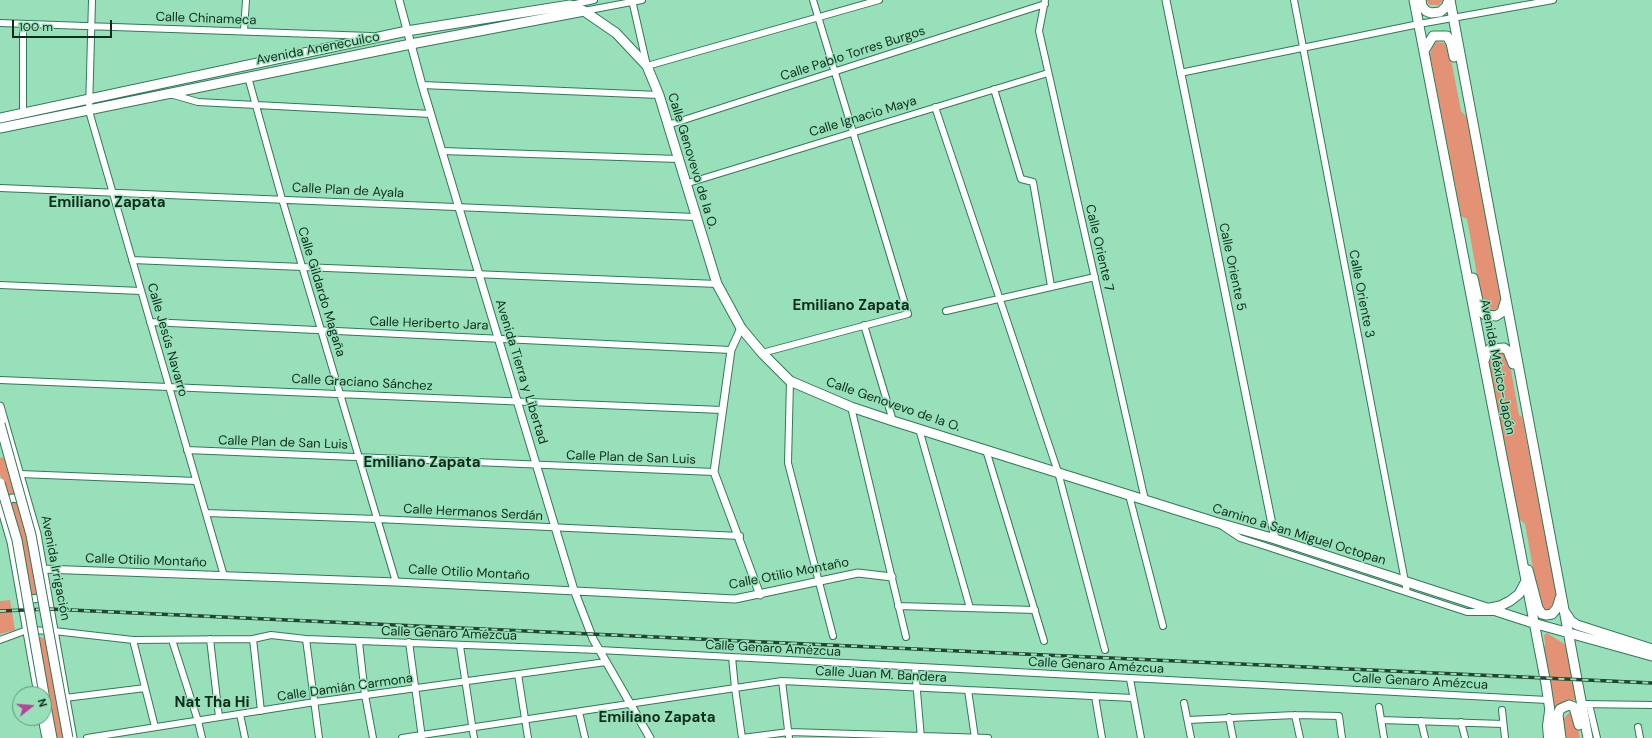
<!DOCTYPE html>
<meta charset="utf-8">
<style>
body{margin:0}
#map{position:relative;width:1652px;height:738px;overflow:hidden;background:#98e0b9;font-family:"DM Sans",sans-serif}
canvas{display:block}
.north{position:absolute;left:12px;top:686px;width:40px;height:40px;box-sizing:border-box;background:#98e0b9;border:1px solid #60987a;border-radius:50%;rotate:73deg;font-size:11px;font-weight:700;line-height:16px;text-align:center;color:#0d2b1c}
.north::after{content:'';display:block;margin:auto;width:14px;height:18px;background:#b94399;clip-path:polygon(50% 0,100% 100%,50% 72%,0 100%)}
.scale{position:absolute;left:12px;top:20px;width:100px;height:18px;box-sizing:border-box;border:2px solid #0d2b1c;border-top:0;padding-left:5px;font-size:12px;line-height:14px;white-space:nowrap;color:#0d2b1c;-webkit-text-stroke:3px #98e0b9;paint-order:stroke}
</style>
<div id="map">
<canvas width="1652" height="738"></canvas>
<div class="north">N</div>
<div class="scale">100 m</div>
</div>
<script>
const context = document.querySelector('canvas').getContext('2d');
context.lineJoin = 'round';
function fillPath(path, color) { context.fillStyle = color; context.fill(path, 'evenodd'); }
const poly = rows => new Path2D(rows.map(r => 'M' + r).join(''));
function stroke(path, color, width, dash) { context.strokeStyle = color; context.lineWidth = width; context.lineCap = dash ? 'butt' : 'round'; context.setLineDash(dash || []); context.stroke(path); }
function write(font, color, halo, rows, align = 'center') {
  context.font = font + ' "DM Sans",sans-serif'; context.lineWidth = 3; context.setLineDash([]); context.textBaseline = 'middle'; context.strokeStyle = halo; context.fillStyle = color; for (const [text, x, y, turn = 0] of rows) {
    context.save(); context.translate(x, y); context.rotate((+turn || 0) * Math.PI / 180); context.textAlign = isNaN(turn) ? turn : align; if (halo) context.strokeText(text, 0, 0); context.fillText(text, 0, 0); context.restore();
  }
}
const green = poly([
 [1426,0,1443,0,1439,5,1430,5],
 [1437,42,1444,43,1449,49,1461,111,1467,117,1502,305,1492,312,1486,310,1482,303,1467,219,1461,216,1430,54,1433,45],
 [1504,352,1509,359,1519,415,1522,417,1557,595,1549,610,1545,611,1540,607,1525,524,1519,519,1489,362,1491,353],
 [8,457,24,514,40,600,37,602,30,602,0,474,0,458],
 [10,600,15,630,0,634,0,601],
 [1547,633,1566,645,1577,699,1569,702,1555,714,1542,650,1545,645,1544,635],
 [41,637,47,639,66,738,55,738,36,640],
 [1571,711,1576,717,1580,738,1564,738,1561,721]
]);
const minor = poly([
 [92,0,89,111,224,576],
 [632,0,647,66,879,0],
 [1045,0,1039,31,1145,500],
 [1294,0,1407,592],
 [570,5,594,0],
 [584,11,642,0],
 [0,23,371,36],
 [23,24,23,113],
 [244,31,246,0],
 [1180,73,1419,24,1553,0],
 [248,77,282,199,396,582],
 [422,85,659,95],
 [994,89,1021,179,1033,182,1051,286],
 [170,94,198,102,431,114],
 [935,107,1058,472,1105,650],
 [668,125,1045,4],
 [442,151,678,159],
 [685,184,1048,73],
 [0,188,695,217],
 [132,260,717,284],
 [0,285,141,291],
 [946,311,1095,277],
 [150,322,731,350],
 [864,325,893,421],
 [762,353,908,314,813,0],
 [0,380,722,410],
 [790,381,788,463,833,636],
 [851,407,906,637],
 [919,429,970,608],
 [187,450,714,472],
 [986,450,1044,641],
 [20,474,196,481],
 [1129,495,1163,626],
 [206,513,377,519,740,536],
 [1222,526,1240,538,1262,545,1467,612,1493,612],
 [898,606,1035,610],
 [210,639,219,717],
 [253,639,261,711],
 [306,639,319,738],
 [0,640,27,630,54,631,133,640,253,639,271,635,306,639,599,650,1547,700],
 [133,640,155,727],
 [172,640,198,721,202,738],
 [359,642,365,695,373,738],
 [409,642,422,738],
 [460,646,474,738],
 [732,657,735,688,742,738],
 [915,668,921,738],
 [518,674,528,738],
 [1130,679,1141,738],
 [782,681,789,738],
 [968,690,975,738],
 [1095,696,1102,738],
 [65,698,145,688],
 [1184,703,1191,738],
 [1581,704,1652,705],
 [1589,704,1597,738],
 [1379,707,1384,738],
 [1502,710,1505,738],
 [579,712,585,738],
 [240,714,245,738],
 [1295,715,1300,738],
 [1229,717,1233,738],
 [1188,720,1295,715,1339,716,1342,738],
 [1381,720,1503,724],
 [1421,721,1425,738],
 [1461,722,1465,738],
 [1638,727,1640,738],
 [87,738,315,702,606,662],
 [402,738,782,681,1133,698],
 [742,738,789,732,988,738],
 [1547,738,1546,726,1548,711]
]);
const tertiary = poly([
 [399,0,422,85,574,590,593,639,650,738],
 [1166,0,1275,539],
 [741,328,731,350,714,472,760,595],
 [0,406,37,534,73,738],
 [0,504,11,542,38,694],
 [3,505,12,498,25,500],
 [43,569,396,582,735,599,858,573,892,577],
 [25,596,33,599,38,598,45,593],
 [42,718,46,738]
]);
const primary = poly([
 [1414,0,1546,684,1554,738],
 [1421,0,1422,6,1426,11,1431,13,1440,12,1446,7,1449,0],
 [1450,0,1588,738],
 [1424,51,1433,36,1447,36,1451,43,1454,57],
 [0,118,407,31,570,5,584,11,616,33,647,66,659,95,717,284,741,328,762,353,790,381,851,407,893,421,1215,522,1275,539,1533,623,1652,656],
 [0,128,411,44,584,11],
 [1473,278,1480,310,1485,315,1496,316,1502,312,1505,302],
 [1484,361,1487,352,1490,349,1504,348,1508,351,1513,364],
 [1528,570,1538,608,1542,614,1546,615,1552,614,1557,608,1560,598],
 [1490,608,1500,606,1510,601,1519,594,1525,583],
 [1565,612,1571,621,1577,625,1652,649],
 [44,695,52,738],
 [1561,738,1558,715,1560,709,1569,705,1574,707,1579,725]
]);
const rail = poly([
 [0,611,49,609,1652,683]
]);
const primaryBridge = poly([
 [0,424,31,535,68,738],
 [0,483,17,540,44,694]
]);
const streetNames = [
 ["Calle Chinameca",206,19,2],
 ["Avenida Anenecuilco",318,49,-11],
 ["Calle Pablo Torres Burgos",853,54,-18],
 ["Calle Ignacio Maya",863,117,-17],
 ["Calle Genovevo de la O.",692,161,73],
 ["Calle Plan de Ayala",348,191,3],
 ["Calle Oriente 7",1099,248,77],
 ["Calle Oriente 5",1232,267,78],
 ["Calle Gildardo Magaña",321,292,73],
 ["Calle Oriente 3",1361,294,79],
 ["Calle Heriberto Jara",429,324,2],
 ["Calle Jesús Navarro",167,340,74],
 ["Avenida México-Japón",1497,367,79],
 ["Avenida Tierra y Libertad",521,372,73],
 ["Calle Graciano Sánchez",362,383,3],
 ["Calle Genovevo de la O.",893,405,19],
 ["Calle Plan de San Luis",283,443,2],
 ["Calle Plan de San Luis",631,458,2],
 ["Calle Hermanos Serdán",473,513,3],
 ["Camino a San Miguel Octopan",1299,535,17],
 ["Calle Otilio Montaño",146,561,2],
 ["Avenida Irrigación",55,568,79],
 ["Calle Otilio Montaño",469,573,3],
 ["Calle Otilio Montaño",789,574,-11],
 ["Calle Genaro Amézcua",449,634,2],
 ["Calle Genaro Amézcua",773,649,3],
 ["Calle Genaro Amézcua",1096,666,3],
 ["Calle Juan M. Bandera",881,675,3],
 ["Calle Genaro Amézcua",1420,682,3],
 ["Calle Damián Carmona",345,688,-8]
];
const quarterNames = [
 ["Emiliano Zapata",107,203],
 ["Emiliano Zapata",851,306],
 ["Emiliano Zapata",422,463],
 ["Nat Tha Hi",212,703],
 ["Emiliano Zapata",657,718]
];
fillPath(green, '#e49275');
stroke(minor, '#317957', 8);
stroke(tertiary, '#317957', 9);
stroke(primary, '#317957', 11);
stroke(minor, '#fff', 6);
stroke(tertiary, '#fff', 7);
stroke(primary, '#fff', 9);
stroke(rail, '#214532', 3.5);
stroke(rail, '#98e0b9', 2, [6]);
stroke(primaryBridge, '#317957', 11, []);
stroke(primaryBridge, '#fff', 9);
write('13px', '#0d2b1c', '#98e0b9', streetNames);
write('bold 15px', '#0d2b1c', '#98e0b9', quarterNames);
</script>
